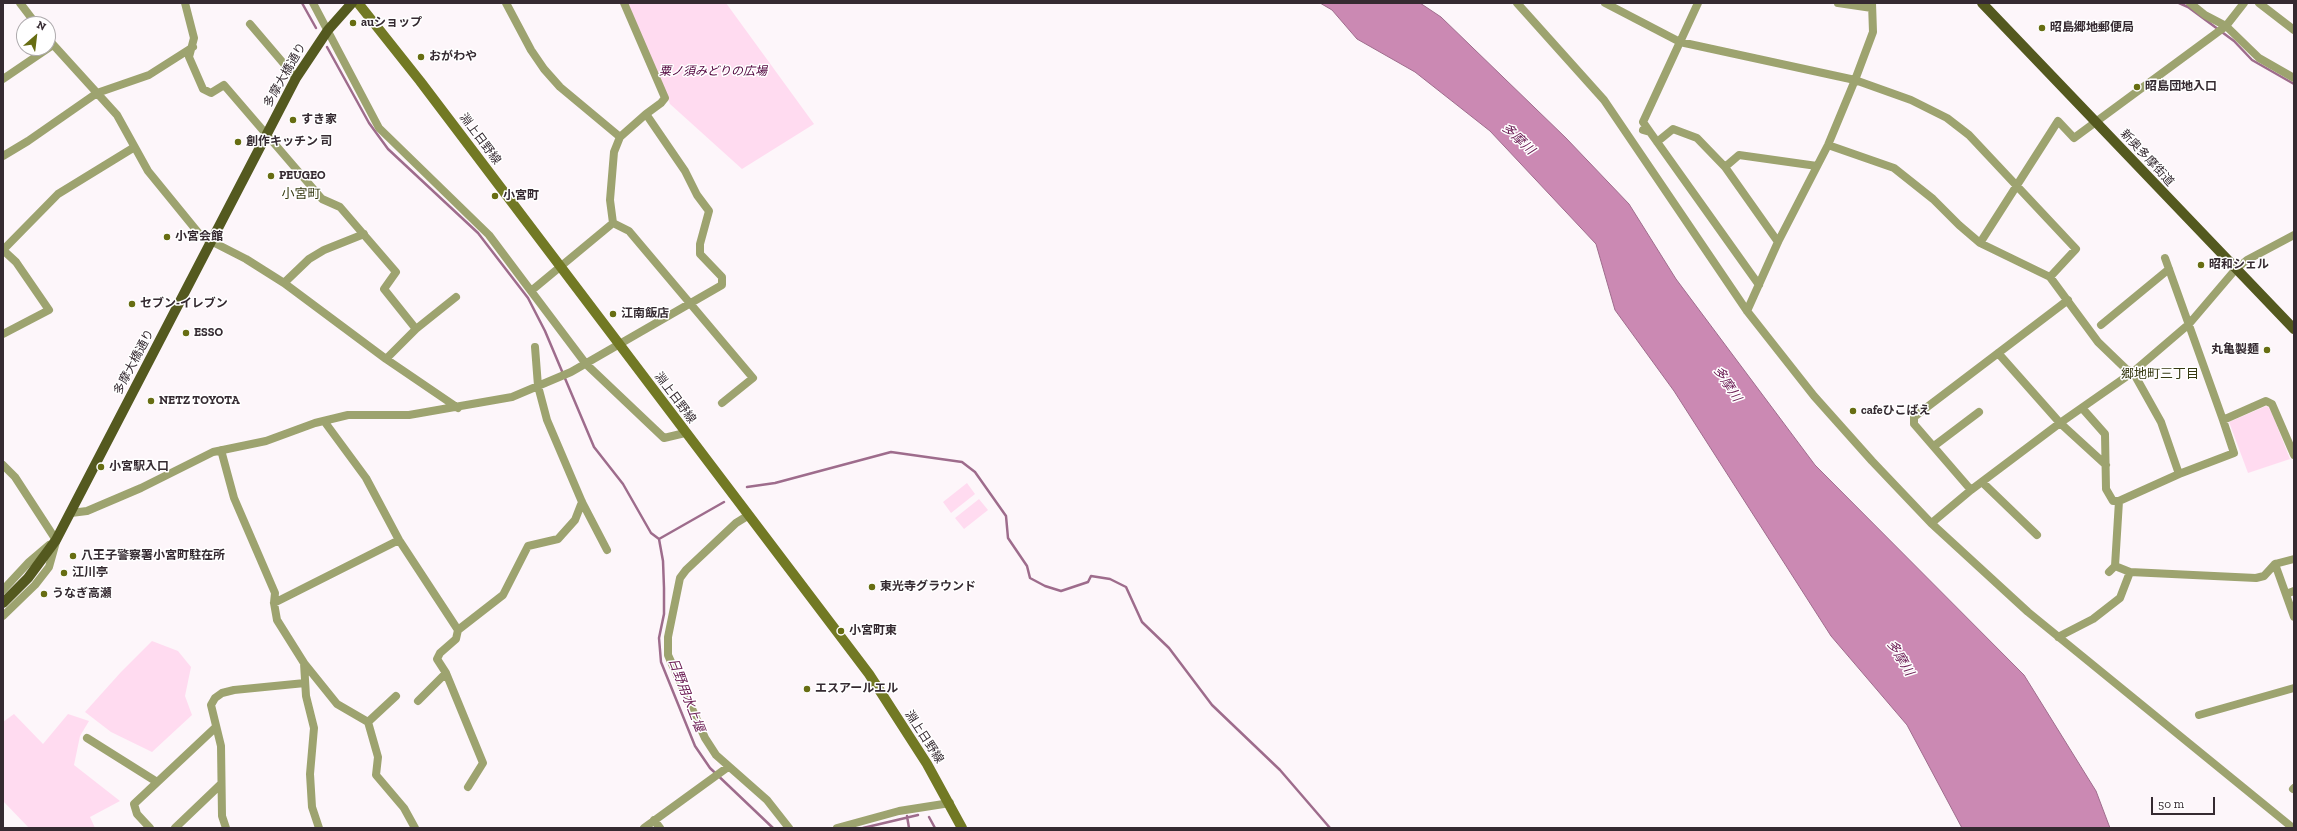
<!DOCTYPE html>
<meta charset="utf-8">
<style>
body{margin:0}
#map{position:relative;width:2297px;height:831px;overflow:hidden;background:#fdf6fa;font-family:"Zilla Slab",serif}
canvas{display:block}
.frame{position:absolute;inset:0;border:4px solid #352a31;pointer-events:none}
.north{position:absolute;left:16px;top:16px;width:40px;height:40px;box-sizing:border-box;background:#fff;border:1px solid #aeaaad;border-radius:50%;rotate:28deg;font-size:11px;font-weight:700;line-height:16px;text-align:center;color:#352a31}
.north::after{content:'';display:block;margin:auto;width:14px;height:18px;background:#676d12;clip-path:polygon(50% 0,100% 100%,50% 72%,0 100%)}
.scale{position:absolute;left:2151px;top:797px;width:64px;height:18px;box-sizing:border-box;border:2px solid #352a31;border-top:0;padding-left:5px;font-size:12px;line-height:14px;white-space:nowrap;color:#352a31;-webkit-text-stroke:3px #fff;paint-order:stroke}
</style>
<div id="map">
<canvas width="2297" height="831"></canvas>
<div class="frame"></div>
<div class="north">N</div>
<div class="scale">50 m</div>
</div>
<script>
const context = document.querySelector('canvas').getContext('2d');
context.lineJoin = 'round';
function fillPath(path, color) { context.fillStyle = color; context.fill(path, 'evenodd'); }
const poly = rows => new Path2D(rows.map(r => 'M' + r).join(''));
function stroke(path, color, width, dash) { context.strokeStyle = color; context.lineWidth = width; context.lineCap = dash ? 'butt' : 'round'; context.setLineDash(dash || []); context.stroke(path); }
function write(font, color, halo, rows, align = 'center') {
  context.font = font + ' "Zilla Slab","Noto Sans JP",serif'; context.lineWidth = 3; context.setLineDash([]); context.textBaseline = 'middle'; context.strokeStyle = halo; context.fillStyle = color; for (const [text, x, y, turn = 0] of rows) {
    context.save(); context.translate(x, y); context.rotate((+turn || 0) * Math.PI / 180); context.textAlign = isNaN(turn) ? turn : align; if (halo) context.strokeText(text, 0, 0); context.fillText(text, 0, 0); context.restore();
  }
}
const green = poly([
 [628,3,726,3,814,124,742,169,670,104],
 [2266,406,2270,408,2290,459,2248,473,2229,422],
 [967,483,975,494,951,513,943,502],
 [979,499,988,510,964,529,955,518],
 [152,641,178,651,191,667,185,696,192,715,152,752,111,732,85,712,121,672],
 [14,714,43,744,68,714,89,721,80,736,74,765,120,801,90,817,95,828,29,828,3,801,3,722]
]);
const water = poly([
 [1320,3,1420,3,1441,17,1566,138,1629,204,1676,279,1815,465,2024,675,2096,791,2110,828,1962,828,1907,725,1831,636,1674,391,1615,310,1596,244,1490,131,1415,72,1357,39,1332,10,1320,3]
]);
const stream = poly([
 [302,3,316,28],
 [2179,3,2188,7,2234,41,2252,60,2294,84],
 [327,47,369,123,388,149,478,233,528,298,545,331,594,447,623,484,651,533,659,539],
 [747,487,775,483,891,452,962,462,975,472,1006,516,1008,538,1027,566,1030,578,1045,586,1061,591,1088,582,1091,576,1110,579,1126,587,1142,622,1169,648,1212,705,1280,770,1330,828],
 [659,539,663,561,664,588,664,614,659,638,661,662,695,746,710,768,773,828],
 [659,539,724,502],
 [907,816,909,828],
 [929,817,935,828],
 [863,828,918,815]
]);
const minor = poly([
 [20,3,36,24],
 [185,3,194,38,189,57,203,89,211,93,224,85,322,199,340,207,396,272,384,289,416,329],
 [313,3,379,128,489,235,531,291,613,223],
 [506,3,531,50,544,69,560,87,620,137],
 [1517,3,1604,100,1747,311,1814,396,1872,461,1931,523,2028,612,2293,828],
 [1605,3,1680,42,1855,80,1911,100,1947,118,1969,135,2076,249,2050,277],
 [1838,3,1872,8],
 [2190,3,2205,15,2226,26,2259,58,2294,78],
 [2259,3,2294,30],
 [250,24,296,78],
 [48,39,117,115,148,171,201,236,246,259,284,283,386,359,458,408],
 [3,79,53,45],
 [1643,130,1650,132,1759,285],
 [1650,132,1643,122,1698,3],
 [1657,142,1673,129,1697,138,1725,167],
 [1828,145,1894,168,1933,199,1959,225,1980,243,2050,277,2098,342,2126,369,2133,372,2161,422,2179,474,2119,501,2113,501,2106,489,2105,434,2082,408],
 [3,156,28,141,97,93,149,75,193,47],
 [613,223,629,231,753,378,722,403],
 [613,223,610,200,614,152,620,137,646,114],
 [1778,242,1725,167,1739,155,1817,166],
 [1980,243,2058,121,2074,138,2226,26,2244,3],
 [3,250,58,194,133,148],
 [3,250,16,262,49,310,3,334],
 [2165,258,2223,420,2266,401,2272,404,2294,455],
 [284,283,309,259,324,250,364,234],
 [531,291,586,364,664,438,685,433],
 [1747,311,1778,242,1828,145,1855,80,1873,32,1872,3],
 [2101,325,2169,269],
 [535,347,538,386,547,420,582,502,607,550],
 [1998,353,2060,423,2106,465],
 [386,359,416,329,456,297],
 [324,421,366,478,399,540,458,630],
 [1934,446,1979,412],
 [221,450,234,498,275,593,274,603,277,620,304,663,306,696,314,728,310,774,312,807,319,828],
 [3,465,15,477,56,540],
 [2179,474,2234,453,2223,420],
 [1982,482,2037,535],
 [1971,490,1914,424,1914,417,2068,300],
 [71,513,87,511,141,488,213,452,266,441,315,423,348,415,409,415,512,397,571,372,722,285,722,277,700,254,700,244,709,211,697,195,685,171,646,114,661,103,665,98,624,3],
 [749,515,736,523,686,570,680,578,668,637,668,655,705,738,716,755,767,800,789,828],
 [1934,521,1971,490,2060,423,2133,372,2189,324,2235,270,2247,260,2294,235],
 [2275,564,2294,559],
 [2115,566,2130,572,2256,578,2264,576,2275,564,2294,617],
 [2109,572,2115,566,2119,501],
 [3,590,29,562,49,545],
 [2286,594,2294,591],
 [274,603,399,540],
 [3,616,35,585,49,567,56,542],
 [2058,637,2093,619,2120,598,2130,572],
 [304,663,337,704,368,722,378,757,376,775,404,808,415,828],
 [418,701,446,673],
 [2199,715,2294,688],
 [368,722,396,696],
 [87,738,157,782],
 [468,787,483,763,446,673,437,659,440,653,456,639,458,630,503,595,528,546,558,539,575,520,582,502],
 [2293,789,2294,788],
 [654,820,660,828],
 [150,828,137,814,134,804,216,727],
 [175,828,221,784],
 [226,828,222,816,221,746,211,705,215,698,222,693,234,690,305,683],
 [644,828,728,767],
 [837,828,899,811,950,803]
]);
const secondary = poly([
 [358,3,420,81,869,674,927,764,962,828]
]);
const primary = poly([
 [1982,3,2294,329],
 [3,603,28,578,56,540,296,78,328,30,352,3]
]);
const markers = [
 [353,23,4,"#676d12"],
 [2042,28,4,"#676d12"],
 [421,57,4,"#676d12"],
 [2137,87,4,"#676d12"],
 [293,120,4,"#676d12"],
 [238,142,4,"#676d12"],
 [271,176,4,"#676d12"],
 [495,196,4,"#676d12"],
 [167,237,4,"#676d12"],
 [2201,265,4,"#676d12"],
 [132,304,4,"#676d12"],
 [613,314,4,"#676d12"],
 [186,333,4,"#676d12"],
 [2267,350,4,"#676d12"],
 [151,401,4,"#676d12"],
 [1853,411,4,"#676d12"],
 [101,467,4,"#676d12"],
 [73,556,4,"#676d12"],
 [64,573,4,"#676d12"],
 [872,587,4,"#676d12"],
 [44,594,4,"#676d12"],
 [841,631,4,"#676d12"],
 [807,689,4,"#676d12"]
];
const poiNames = [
 ["auショップ",361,23],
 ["昭島郷地郵便局",2050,28],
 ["おがわや",429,57],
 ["昭島団地入口",2145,87],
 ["すき家",301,120],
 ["創作キッチン 司",246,142],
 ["PEUGEO",279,176],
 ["小宮町",503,196],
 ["小宮会館",175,237],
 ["昭和シェル",2209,265],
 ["セブン-イレブン",140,304],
 ["江南飯店",621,314],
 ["ESSO",194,333],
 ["丸亀製麺",2259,350,"right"],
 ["NETZ TOYOTA",159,401],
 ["cafeひこばえ",1861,411],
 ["小宮駅入口",109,467],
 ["八王子警察署小宮町駐在所",81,556],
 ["江川亭",72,573],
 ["東光寺グラウンド",880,587],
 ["うなぎ高瀬",52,594],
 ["小宮町東",849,631],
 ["エスアールエル",815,689]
];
const parkNames = [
 ["粟ノ須みどりの広場",713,72]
];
const streetNames = [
 ["多摩大橋通り",285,75,-60],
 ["淵上日野線",480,139,53],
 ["新奥多摩街道",2147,158,47],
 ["多摩大橋通り",134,362,-62],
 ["淵上日野線",675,398,53],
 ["淵上日野線",924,737,57]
];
const waterNames = [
 ["多摩川",1518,139,43],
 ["多摩川",1727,384,57],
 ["多摩川",1900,658,59],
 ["日野用水上堰",686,695,69]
];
const neighbourhoodNames = [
 ["小宮町",301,194],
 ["郷地町三丁目",2160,374]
];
fillPath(green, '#ffdbf0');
fillPath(water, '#cb89b3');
stroke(water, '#9e6c8c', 1);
stroke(stream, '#9e6c8c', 2.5);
stroke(minor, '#9da36f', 8);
stroke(secondary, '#727924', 10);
stroke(primary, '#54591f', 10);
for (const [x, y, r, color] of markers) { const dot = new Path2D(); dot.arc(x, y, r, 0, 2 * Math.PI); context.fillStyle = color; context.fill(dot); stroke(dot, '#fff', 1.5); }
write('bold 12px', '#352a31', '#fff', poiNames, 'left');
write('italic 12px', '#4e003b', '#fff', parkNames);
write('12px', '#352a31', '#fff', streetNames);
write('italic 13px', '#6e2057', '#fff', waterNames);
write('13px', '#363911', '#fff', neighbourhoodNames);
</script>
